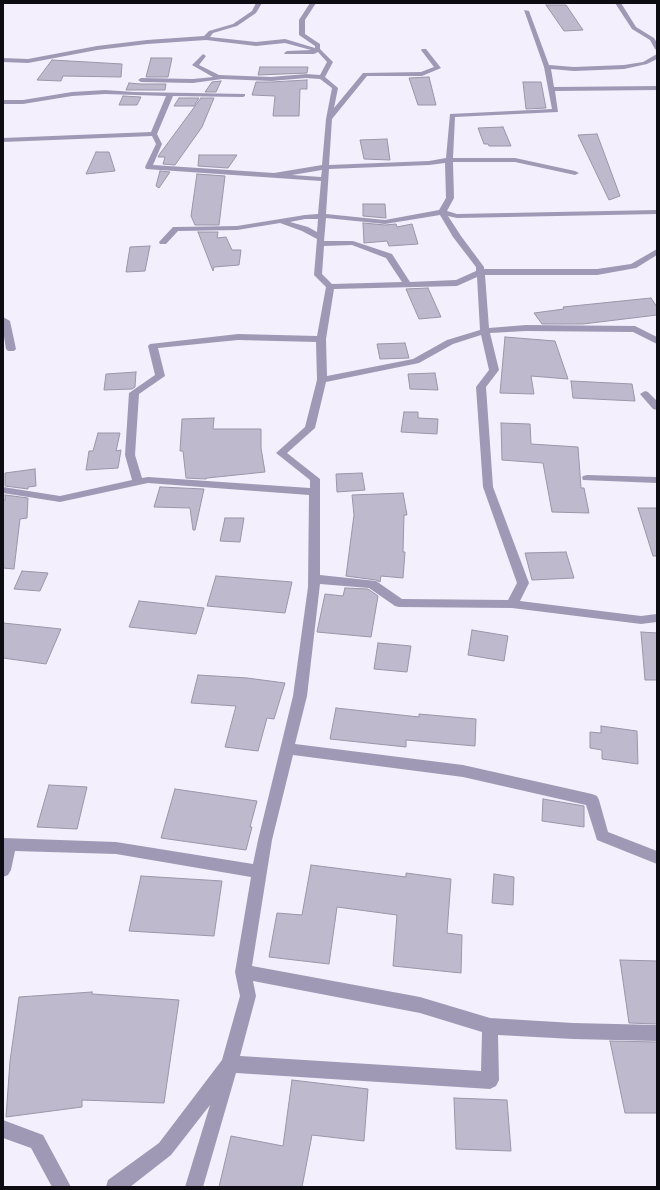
<!DOCTYPE html>
<style>
body{margin:0}
#map{position:relative;width:660px;height:1190px;overflow:hidden;background:#f3effc;font-family:"Public Sans",sans-serif}
canvas{display:block}
.frame{position:absolute;inset:0;border:4px solid #0e0c13;pointer-events:none}
</style>
<div id="map">
<canvas width="660" height="1190"></canvas>
<div class="frame"></div>
</div>
<script>
const context = document.querySelector('canvas').getContext('2d');
context.lineJoin = 'round';
function fillPath(path, color) { context.fillStyle = color; context.fill(path, 'evenodd'); }
const poly = rows => new Path2D(rows.map(r => 'M' + r).join(''));
function stroke(path, color, width, dash) { context.strokeStyle = color; context.lineWidth = width; context.lineCap = dash ? 'butt' : 'round'; context.setLineDash(dash || []); context.stroke(path); }
const building = poly([
 [546,5,566,5,583,30,564,31,546,5],
 [151,58,172,58,168,77,146,77,151,58],
 [52,60,122,64,121,77,63,76,61,81,37,80,52,60],
 [260,67,308,67,307,73,258,75,260,67],
 [429,77,436,105,418,105,409,78,429,77],
 [307,80,307,89,300,89,299,116,273,116,275,96,252,95,256,82,271,82,307,80],
 [221,81,216,92,205,92,212,82,221,81],
 [523,82,541,82,546,108,526,109,523,82],
 [129,83,141,84,166,84,165,90,126,90,129,83],
 [123,96,141,97,137,105,119,105,123,96],
 [179,98,199,98,194,106,174,106,179,98],
 [201,98,214,98,202,127,175,165,163,164,165,157,158,157,159,155,201,98],
 [503,127,511,146,489,146,488,144,484,144,478,128,503,127],
 [597,134,620,196,609,200,578,135,597,134],
 [387,139,390,160,364,159,360,140,387,139],
 [96,152,109,152,115,171,86,174,96,152],
 [199,155,237,155,228,168,198,166,199,155],
 [160,171,170,172,159,188,156,186,160,171],
 [197,174,225,176,219,225,195,225,191,216,197,174],
 [363,204,385,204,386,218,363,216,363,204],
 [363,223,385,225,396,224,397,227,412,224,418,244,389,246,387,241,364,243,363,223],
 [198,232,218,232,217,238,226,237,232,250,241,250,239,265,214,267,213,271,198,232],
 [150,246,145,271,126,272,130,247,150,246],
 [428,288,441,317,419,319,406,289,428,288],
 [651,298,657,307,657,315,583,324,542,324,534,313,564,309,563,307,651,298],
 [505,337,555,341,568,379,531,376,534,394,500,393,505,337],
 [405,343,409,358,380,359,377,344,405,343],
 [136,372,135,387,132,389,104,390,106,374,136,372],
 [435,373,438,390,410,389,408,374,435,373],
 [571,381,632,384,635,401,573,398,571,381],
 [404,412,418,412,418,418,438,419,437,434,401,432,404,412],
 [214,418,213,429,261,429,261,448,265,472,207,478,206,479,186,478,183,451,180,451,182,419,214,418],
 [501,423,530,424,531,444,578,447,581,488,584,488,589,513,552,512,543,463,502,460,501,423],
 [98,433,120,433,116,451,121,450,118,468,86,470,89,451,93,451,98,433],
 [35,469,36,486,28,487,28,489,5,486,5,473,35,469],
 [362,473,365,490,337,492,336,474,362,473],
 [160,487,204,489,195,530,193,530,190,508,154,507,160,487],
 [403,493,407,515,404,515,403,552,405,552,403,578,381,576,380,582,376,580,346,576,354,515,352,495,403,493],
 [5,495,28,498,27,518,20,519,14,569,3,568,3,501,5,500,5,495],
 [638,508,657,508,657,556,653,556,638,508],
 [225,518,244,518,240,542,220,541,225,518],
 [566,552,574,578,532,580,525,553,566,552],
 [22,571,48,573,40,591,14,589,22,571],
 [216,576,292,582,285,613,207,606,216,576],
 [345,588,368,589,378,596,371,637,317,632,325,594,343,596,345,588],
 [139,601,204,608,196,634,129,627,139,601],
 [3,623,61,629,46,664,3,658,3,623],
 [472,630,508,636,504,661,468,655,472,630],
 [641,632,657,633,657,680,645,680,641,632],
 [378,643,411,646,407,672,374,669,378,643],
 [198,675,247,678,285,683,274,719,267,718,258,751,225,747,236,706,191,703,198,675],
 [336,708,419,717,419,714,476,719,475,746,406,740,406,747,330,739,336,708],
 [601,726,637,731,638,764,602,759,602,750,590,748,590,732,601,733,601,726],
 [49,785,87,787,77,829,37,827,49,785],
 [175,789,257,801,250,827,252,827,246,850,161,838,175,789],
 [543,799,584,806,584,827,542,821,543,799],
 [311,865,406,877,406,873,451,879,447,933,462,935,461,973,393,966,397,915,337,907,329,964,269,957,277,913,302,915,311,865],
 [494,874,514,877,513,905,492,903,494,874],
 [141,876,222,881,214,936,129,931,141,876],
 [620,960,657,961,657,1024,629,1023,620,960],
 [92,992,92,994,179,1000,164,1103,82,1100,82,1107,6,1117,10,1061,19,997,92,992],
 [610,1041,657,1042,657,1113,625,1113,610,1041],
 [292,1080,368,1089,364,1141,312,1135,302,1187,219,1187,231,1136,283,1146,292,1080],
 [454,1098,507,1100,511,1151,456,1149,454,1098]
]);
const minor = poly([
 [256,3,262,3,256,13,237,26,213,33,210,37,256,42,285,39,315,48,315,46,299,35,299,20,310,3,316,3,305,20,305,34,320,44,320,49,333,62,325,77,338,88,334,108,363,73,421,72,434,67,421,50,422,49,426,49,441,68,422,76,367,76,332,119,329,165,429,161,446,158,450,114,552,109,544,67,524,10,529,11,549,65,574,67,624,65,643,62,657,54,657,59,647,64,624,69,574,71,551,69,554,87,657,86,657,90,555,91,558,112,455,117,453,158,515,158,575,171,579,173,575,175,515,162,453,162,454,198,447,211,457,214,657,210,657,214,457,218,448,216,461,236,484,267,484,269,597,269,631,264,657,249,657,255,636,268,597,275,485,275,489,328,526,325,635,326,657,337,657,344,633,332,526,331,490,333,499,370,486,387,493,487,529,583,520,601,641,616,657,614,657,622,641,624,512,608,399,607,395,606,369,588,320,584,307,696,295,744,463,765,592,794,597,796,599,800,608,832,657,851,657,864,597,840,586,805,463,777,293,755,272,840,252,966,420,997,490,1018,573,1023,657,1025,657,1041,573,1039,498,1035,499,1080,496,1086,490,1089,236,1073,203,1187,185,1187,210,1105,171,1155,130,1187,106,1187,108,1180,159,1143,222,1060,240,996,235,972,251,877,116,854,15,851,11,870,8,875,3,877,3,838,116,842,253,864,258,840,293,696,308,587,309,495,148,483,60,502,3,493,3,487,60,496,132,480,125,455,129,393,155,375,148,346,150,344,238,334,317,336,326,287,314,275,317,239,302,231,280,223,237,230,178,231,166,244,160,244,159,242,173,227,176,227,237,226,305,215,318,214,321,181,146,169,145,167,156,144,152,136,3,142,3,138,151,132,166,96,105,94,72,96,23,104,3,104,3,100,23,100,72,92,105,90,134,92,245,94,245,96,243,97,173,96,157,134,162,144,153,165,274,173,322,165,326,119,332,88,320,79,306,78,271,81,222,79,193,83,141,82,138,80,141,78,193,79,213,77,192,65,203,54,206,56,199,65,219,75,271,77,306,74,320,75,327,62,318,52,314,54,285,54,284,53,287,51,311,50,285,43,256,46,206,40,147,44,97,50,28,63,3,62,3,58,28,59,97,46,147,40,204,36,209,31,233,24,252,11,256,3],
 [445,163,446,198,439,210,385,220,326,214,329,169,429,165,445,163],
 [322,170,321,177,292,175,322,170],
 [440,215,453,237,476,267,476,271,456,280,410,282,392,254,353,241,324,241,326,218,385,224,440,215],
 [305,219,318,219,317,232,308,227,290,222,305,219],
 [352,245,386,258,402,282,332,284,322,274,324,246,352,245],
 [477,277,480,330,447,340,413,359,327,376,326,339,334,289,457,286,477,277],
 [481,335,489,370,476,387,483,487,517,583,508,600,402,599,376,581,320,575,320,479,287,453,315,428,326,382,419,363,453,344,481,335],
 [238,340,316,342,317,380,305,427,276,453,310,480,310,488,148,477,142,478,135,455,139,394,165,376,158,348,238,340],
 [253,981,420,1013,482,1032,481,1071,240,1056,256,996,253,981],
 [615,3,621,3,636,27,654,38,657,43,657,50,655,49,650,40,632,29,615,3],
 [3,317,10,321,16,349,14,351,8,351,6,349,3,330,3,317],
 [645,391,648,392,657,401,657,410,653,409,640,394,645,391],
 [587,475,657,477,657,483,583,480,582,478,583,476,587,475],
 [3,1120,43,1135,71,1187,52,1187,31,1148,3,1138,3,1120]
]);
fillPath(building, '#beb9cd');
stroke(building, '#9a95a8', 1);
fillPath(minor, '#a099b5');
</script>
